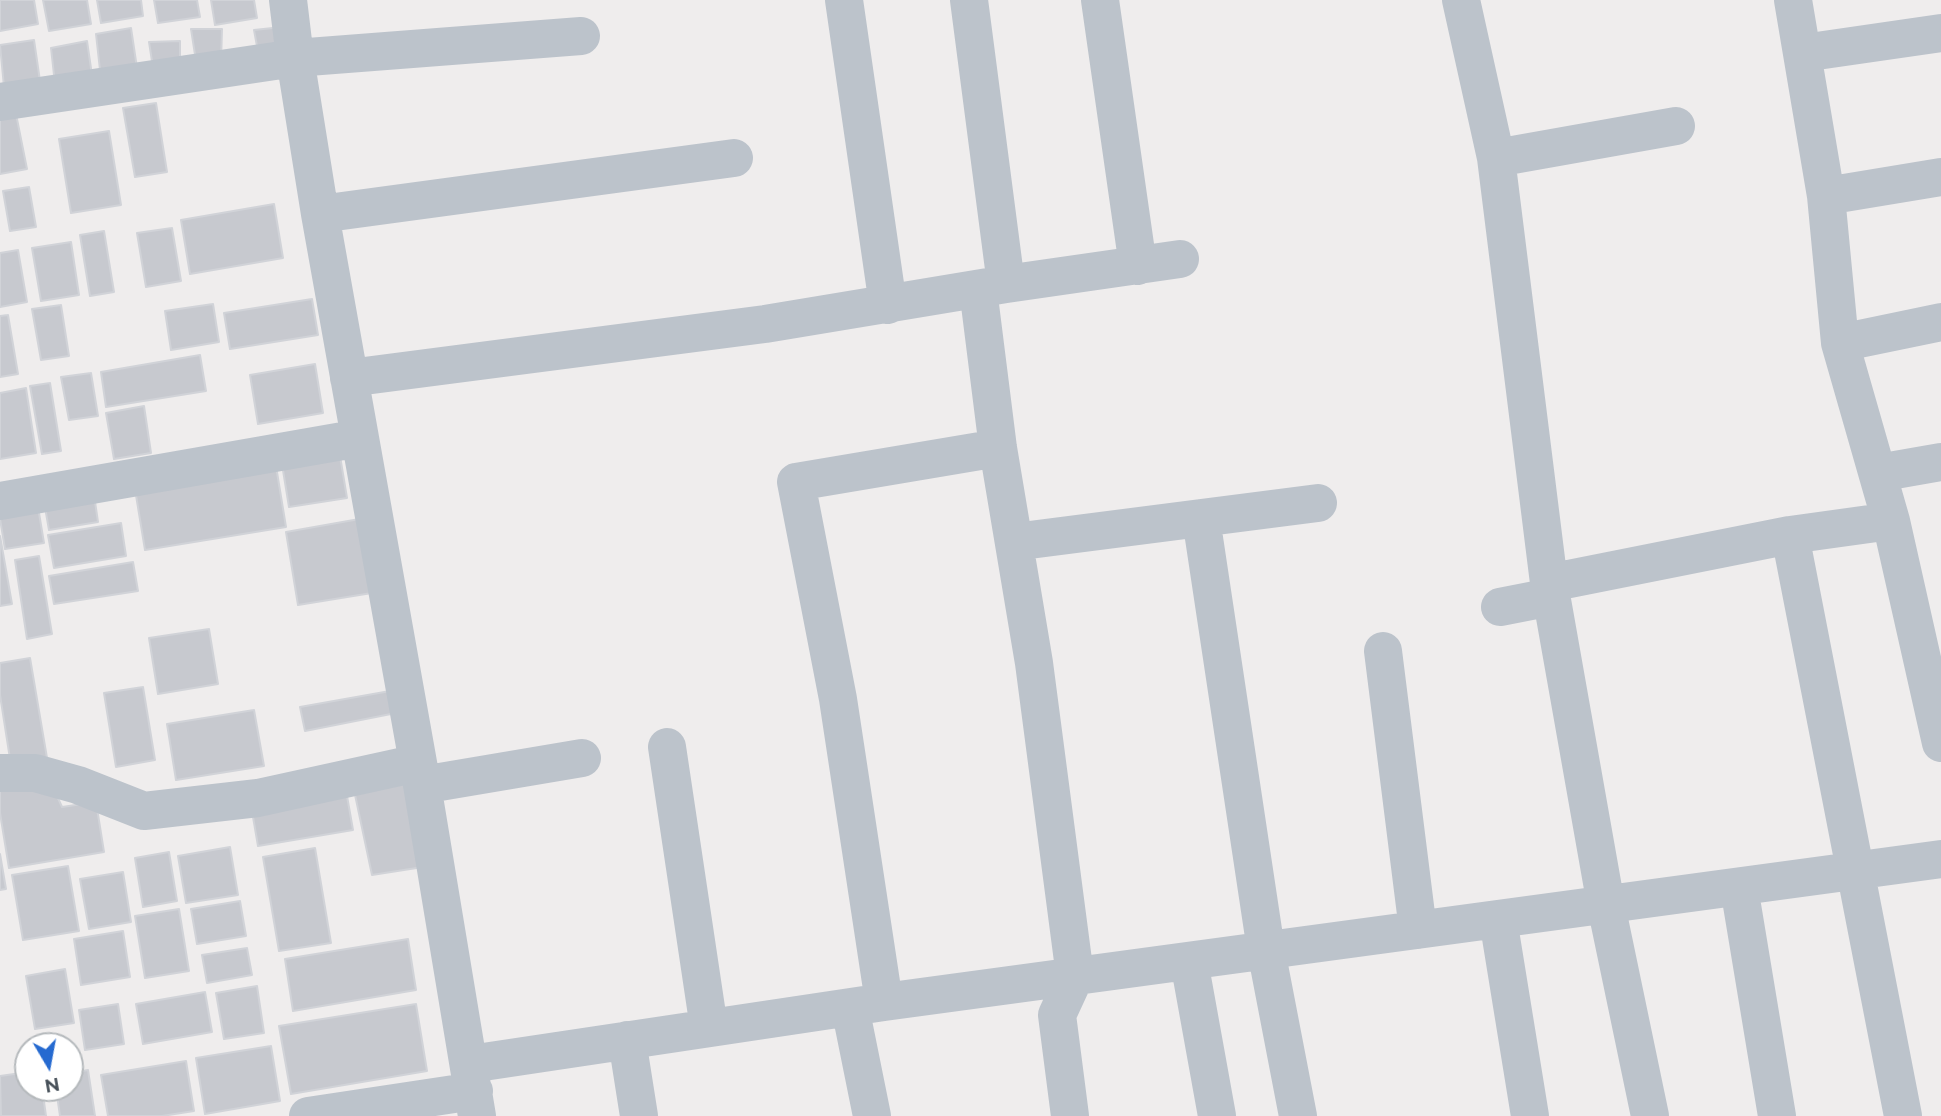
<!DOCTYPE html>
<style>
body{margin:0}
#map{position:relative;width:1941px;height:1116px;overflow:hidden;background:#efeded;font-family:Raleway,sans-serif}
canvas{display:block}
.north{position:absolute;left:14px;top:1032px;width:70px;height:70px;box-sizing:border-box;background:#fff;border:2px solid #b5b9bc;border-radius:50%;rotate:170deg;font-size:19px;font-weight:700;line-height:28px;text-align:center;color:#464f58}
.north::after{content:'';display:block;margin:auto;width:24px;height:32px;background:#266ad0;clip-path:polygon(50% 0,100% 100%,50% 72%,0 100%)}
</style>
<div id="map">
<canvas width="1941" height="1116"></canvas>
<div class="north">N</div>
</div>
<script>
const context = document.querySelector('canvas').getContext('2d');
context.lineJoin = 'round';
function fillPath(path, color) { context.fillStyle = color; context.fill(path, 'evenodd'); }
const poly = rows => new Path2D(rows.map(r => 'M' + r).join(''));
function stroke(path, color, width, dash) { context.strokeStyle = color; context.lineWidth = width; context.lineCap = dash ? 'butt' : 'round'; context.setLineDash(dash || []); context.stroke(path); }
const building = poly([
 [0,0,34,0,38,24,0,31,0,0],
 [43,0,87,0,91,24,49,31,43,0],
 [97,0,141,0,143,16,101,23,97,0],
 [154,0,197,0,200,17,158,23,154,0],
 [211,0,254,0,257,18,215,25,211,0],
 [282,27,287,53,259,57,254,30,282,27],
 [131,28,137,68,101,79,96,34,131,28],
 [191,29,222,29,221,62,196,61,191,29],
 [34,40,40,81,4,87,0,45,34,40],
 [87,41,93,82,56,93,51,48,87,41],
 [180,41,180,75,154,74,149,42,180,41],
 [156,103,167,172,135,177,123,108,156,103],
 [14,104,27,169,0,174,0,107,14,104],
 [109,131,121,205,71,213,59,139,109,131],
 [29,187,36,227,10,231,3,191,29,187],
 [274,204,283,258,190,274,181,220,274,204],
 [172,228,181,281,146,287,137,233,172,228],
 [104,231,114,292,90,296,80,235,104,231],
 [71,242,79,295,41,301,32,248,71,242],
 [18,250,27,302,0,307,0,253,18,250],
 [312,299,318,335,230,349,224,313,312,299],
 [213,304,219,342,171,350,165,311,213,304],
 [61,305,69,356,41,360,32,309,61,305],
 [8,315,18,374,0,377,0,316,8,315],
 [200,355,206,391,106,407,101,372,200,355],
 [315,364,323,413,258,424,250,375,315,364],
 [91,373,98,416,69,420,61,377,91,373],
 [50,383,61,451,42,454,30,386,50,383],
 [26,388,36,453,0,459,0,393,26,388],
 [144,406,151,453,114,459,106,413,144,406],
 [339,450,347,498,289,507,281,458,339,450],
 [275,460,286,527,145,550,134,483,275,460],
 [93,488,98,522,49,530,43,496,93,488],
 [37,501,44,543,5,549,0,519,37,501],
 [365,518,378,592,298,605,286,532,365,518],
 [121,523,126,556,54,568,48,535,121,523],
 [0,536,12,604,0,606,0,536],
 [39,556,52,634,27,639,15,560,39,556],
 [133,562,138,591,54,604,49,576,133,562],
 [209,629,218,684,158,694,149,638,209,629],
 [30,658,47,758,11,765,0,695,0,663,30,658],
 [143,687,155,760,116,767,104,693,143,687],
 [390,691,396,713,305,731,300,707,390,691],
 [254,710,264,766,176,780,167,724,254,710],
 [410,781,423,867,372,875,354,790,410,781],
 [0,786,53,787,62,807,96,802,104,852,9,868,0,813,0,786],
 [347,796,353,830,258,846,252,811,347,796],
 [230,847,238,895,186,903,178,856,230,847],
 [315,848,331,943,279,951,263,857,315,848],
 [169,852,177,901,143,907,135,858,169,852],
 [0,854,6,889,0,890,0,854],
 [68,866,79,931,23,940,12,875,68,866],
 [123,872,131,922,89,929,80,879,123,872],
 [240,901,246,936,197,944,191,909,240,901],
 [179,909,189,971,145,978,135,916,179,909],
 [123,931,130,977,81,985,74,939,123,931],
 [408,939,416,990,293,1011,285,959,408,939],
 [247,948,252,975,207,983,202,955,247,948],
 [65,969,74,1023,35,1029,26,976,65,969],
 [257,986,264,1033,224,1039,216,993,257,986],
 [205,992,212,1032,143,1044,136,1004,205,992],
 [118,1004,124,1044,85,1050,79,1010,118,1004],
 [416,1004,427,1071,291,1094,279,1026,416,1004],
 [271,1046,280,1101,205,1114,196,1058,271,1046],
 [186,1061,194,1111,162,1116,108,1116,101,1075,186,1061],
 [88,1070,95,1116,60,1116,56,1088,70,1088,70,1073,88,1070],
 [28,1072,28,1088,42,1088,46,1116,1,1116,0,1076,28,1072]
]);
const minor = poly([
 [288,0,295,58,320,214,422,785,477,1116],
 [844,0,888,305],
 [969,0,1006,284],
 [1100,0,1138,266],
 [1461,0,1496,158,1549,583,1606,905,1650,1116],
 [1793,0,1826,196,1840,343,1891,521,1941,743],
 [1803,53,1941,33],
 [0,102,295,58,581,36],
 [1496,158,1676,126],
 [1826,196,1941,177],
 [320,214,734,158],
 [978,289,998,448,1034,663,1075,976,1057,1015,1070,1116],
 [1840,343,1941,322],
 [349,378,765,324,1006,284,1180,259],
 [1878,473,1941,462],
 [0,501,360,438],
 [1201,518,1266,950,1298,1116],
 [1790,535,1903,1116],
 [1014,542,1318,503],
 [1549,583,1790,535,1891,521],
 [1500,607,1551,597],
 [1383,651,1418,930],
 [667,747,709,1028],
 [0,773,35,773,78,785,144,811,258,798,418,763],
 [422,785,582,758],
 [1739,887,1777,1116],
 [1498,919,1530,1116],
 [1189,961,1217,1116],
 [884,1002,838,699,796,482,998,448],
 [850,1007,872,1116],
 [627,1040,639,1116],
 [470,1064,884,1002,1941,859],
 [308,1116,474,1091]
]);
fillPath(building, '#c7c9cf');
stroke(building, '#d1d3d8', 2);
stroke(minor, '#bcc3cb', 38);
</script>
